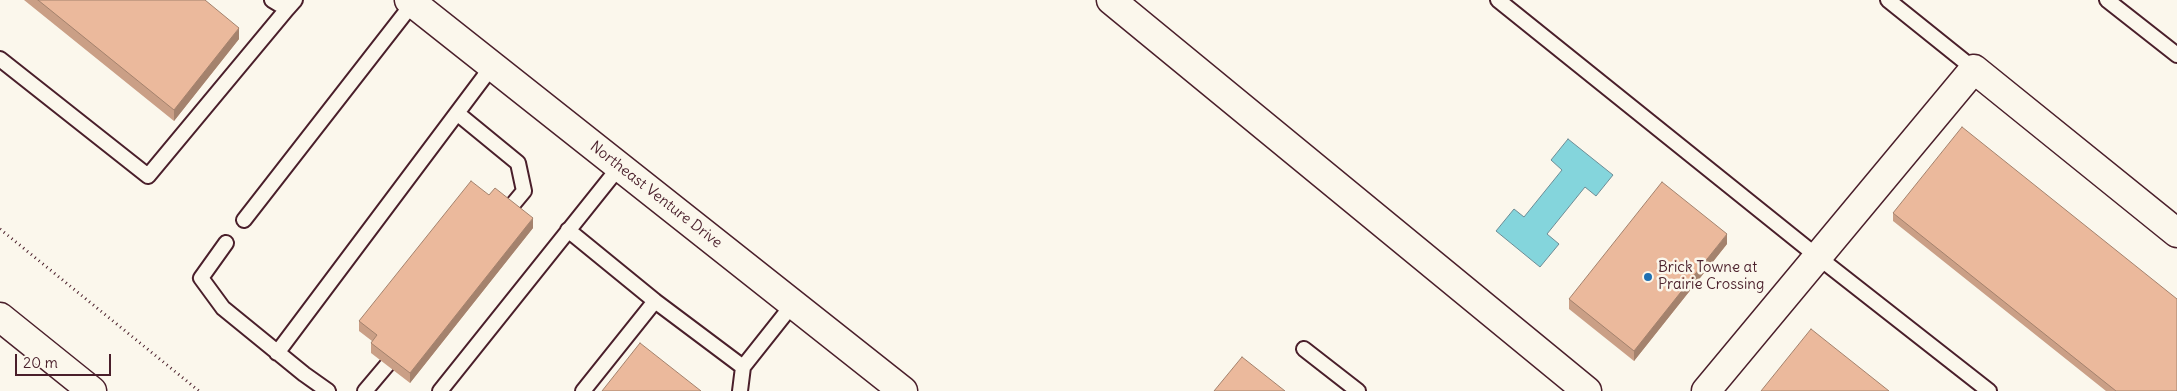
<!DOCTYPE html>
<style>
body{margin:0}
#map{position:relative;width:2177px;height:391px;overflow:hidden;background:#fbf7ec;font-family:Delius,sans-serif}
canvas{display:block}
.scale{position:absolute;left:15px;top:354px;width:96px;height:22px;box-sizing:border-box;border:2px solid #4a1f2b;border-top:0;padding-left:6px;font-size:15px;line-height:18px;white-space:nowrap;color:#4a1f2b;-webkit-text-stroke:4px #fbf7ec;paint-order:stroke}
</style>
<div id="map">
<canvas width="2177" height="391"></canvas>
<div class="scale">20 m</div>
</div>
<script>
const context = document.querySelector('canvas').getContext('2d');
context.lineJoin = 'round';
function fillPath(path, color) { context.fillStyle = color; context.fill(path, 'evenodd'); }
const poly = rows => new Path2D(rows.map(r => 'M' + r).join(''));
function stroke(path, color, width, dash) { context.strokeStyle = color; context.lineWidth = width; context.lineCap = dash ? 'butt' : 'round'; context.setLineDash(dash || []); context.stroke(path); }
function write(font, color, halo, rows, align = 'center') {
  context.font = font + ' Delius,sans-serif'; context.lineWidth = 5; context.setLineDash([]); context.textBaseline = 'middle'; context.strokeStyle = halo; context.fillStyle = color; for (const [text, x, y, turn = 0] of rows) {
    context.save(); context.translate(x, y); context.rotate((+turn || 0) * Math.PI / 180); context.textAlign = isNaN(turn) ? turn : align; if (halo) context.strokeText(text, 0, 0); context.fillText(text, 0, 0); context.restore();
  }
}
const water = poly([
 [1568,139,1613,175,1596,196,1585,187,1547,234,1559,244,1540,267,1496,231,1514,209,1524,217,1562,170,1551,160,1568,139]
]);
const path = poly([
 [0,229,199,391]
]);
const service = poly([
 [272,0,287,9,295,0],
 [1498,0,1818,257,1989,391],
 [1888,0,1974,69],
 [2107,0,2177,55],
 [0,59,148,176,287,9],
 [457,113,518,163,524,191,509,209],
 [244,220,413,3],
 [568,230,655,301,743,367,793,304],
 [226,243,201,278,223,308,304,374,328,391],
 [1304,349,1358,391],
 [277,353,493,65],
 [365,391,387,365],
 [440,391,620,166],
 [583,391,655,301],
 [740,391,743,367]
]);
const minor = poly([
 [409,0,903,391],
 [1111,0,1587,391],
 [1706,391,1974,69,2177,233]
]);
const trunk = poly([
 [0,317,92,391]
]);
const wall = poly([
 [24,0,205,0,239,39,174,121],
 [489,195,533,228,410,383,371,353,371,343,372,341,359,331,359,321],
 [1893,213,2177,391,2106,391,1893,221],
 [1727,244,1634,361,1569,309,1569,299]
]);
const shadedWall = poly([
 [239,28,239,39,174,121,174,110],
 [533,218,533,228,410,383,410,373],
 [1727,234,1727,244,1634,361,1634,351]
]);
const building = poly([
 [38,0,205,0,239,28,174,110,38,0],
 [1962,127,2177,299,2177,391,2116,391,1893,213,1962,127],
 [471,181,489,195,495,188,533,218,410,373,371,343,377,335,359,321,471,181],
 [1662,182,1727,234,1634,351,1569,299,1662,182],
 [1811,329,1889,391,1761,391,1811,329],
 [640,343,701,391,602,391,640,343],
 [1242,357,1285,391,1214,391,1242,357]
]);
const markers = [
 [1648,277,5,"#1f6fb2"]
];
const streetNames = [
 ["Northeast Venture Drive",656,195,38]
];
const poiNames = [
 ["Brick Towne at",1658,268],
 ["Prairie Crossing",1658,285]
];
fillPath(water, '#84d5dc');
stroke(water, '#6d8c95', 1);
stroke(service, '#4a1f2b', 18);
stroke(minor, '#4a1f2b', 31);
stroke(trunk, '#4a1f2b', 31);
stroke(path, '#4a1f2b', 3, [1, 4]);
stroke(service, '#fbf7ec', 14);
stroke(minor, '#fbf7ec', 28);
stroke(trunk, '#fbf7ec', 28);
fillPath(wall, '#ca9f86');
fillPath(shadedWall, '#a4826d');
fillPath(building, '#ebb99c');
stroke(building, '#a4826d', 1);
for (const [x, y, r, color] of markers) { const dot = new Path2D(); dot.arc(x, y, r, 0, 2 * Math.PI); context.fillStyle = color; context.fill(dot); stroke(dot, '#fbf7ec', 2); }
write('15px', '#4a1f2b', '#fbf7ec', streetNames);
write('15px', '#4a1f2b', '#fbf7ec', poiNames, 'left');
</script>
